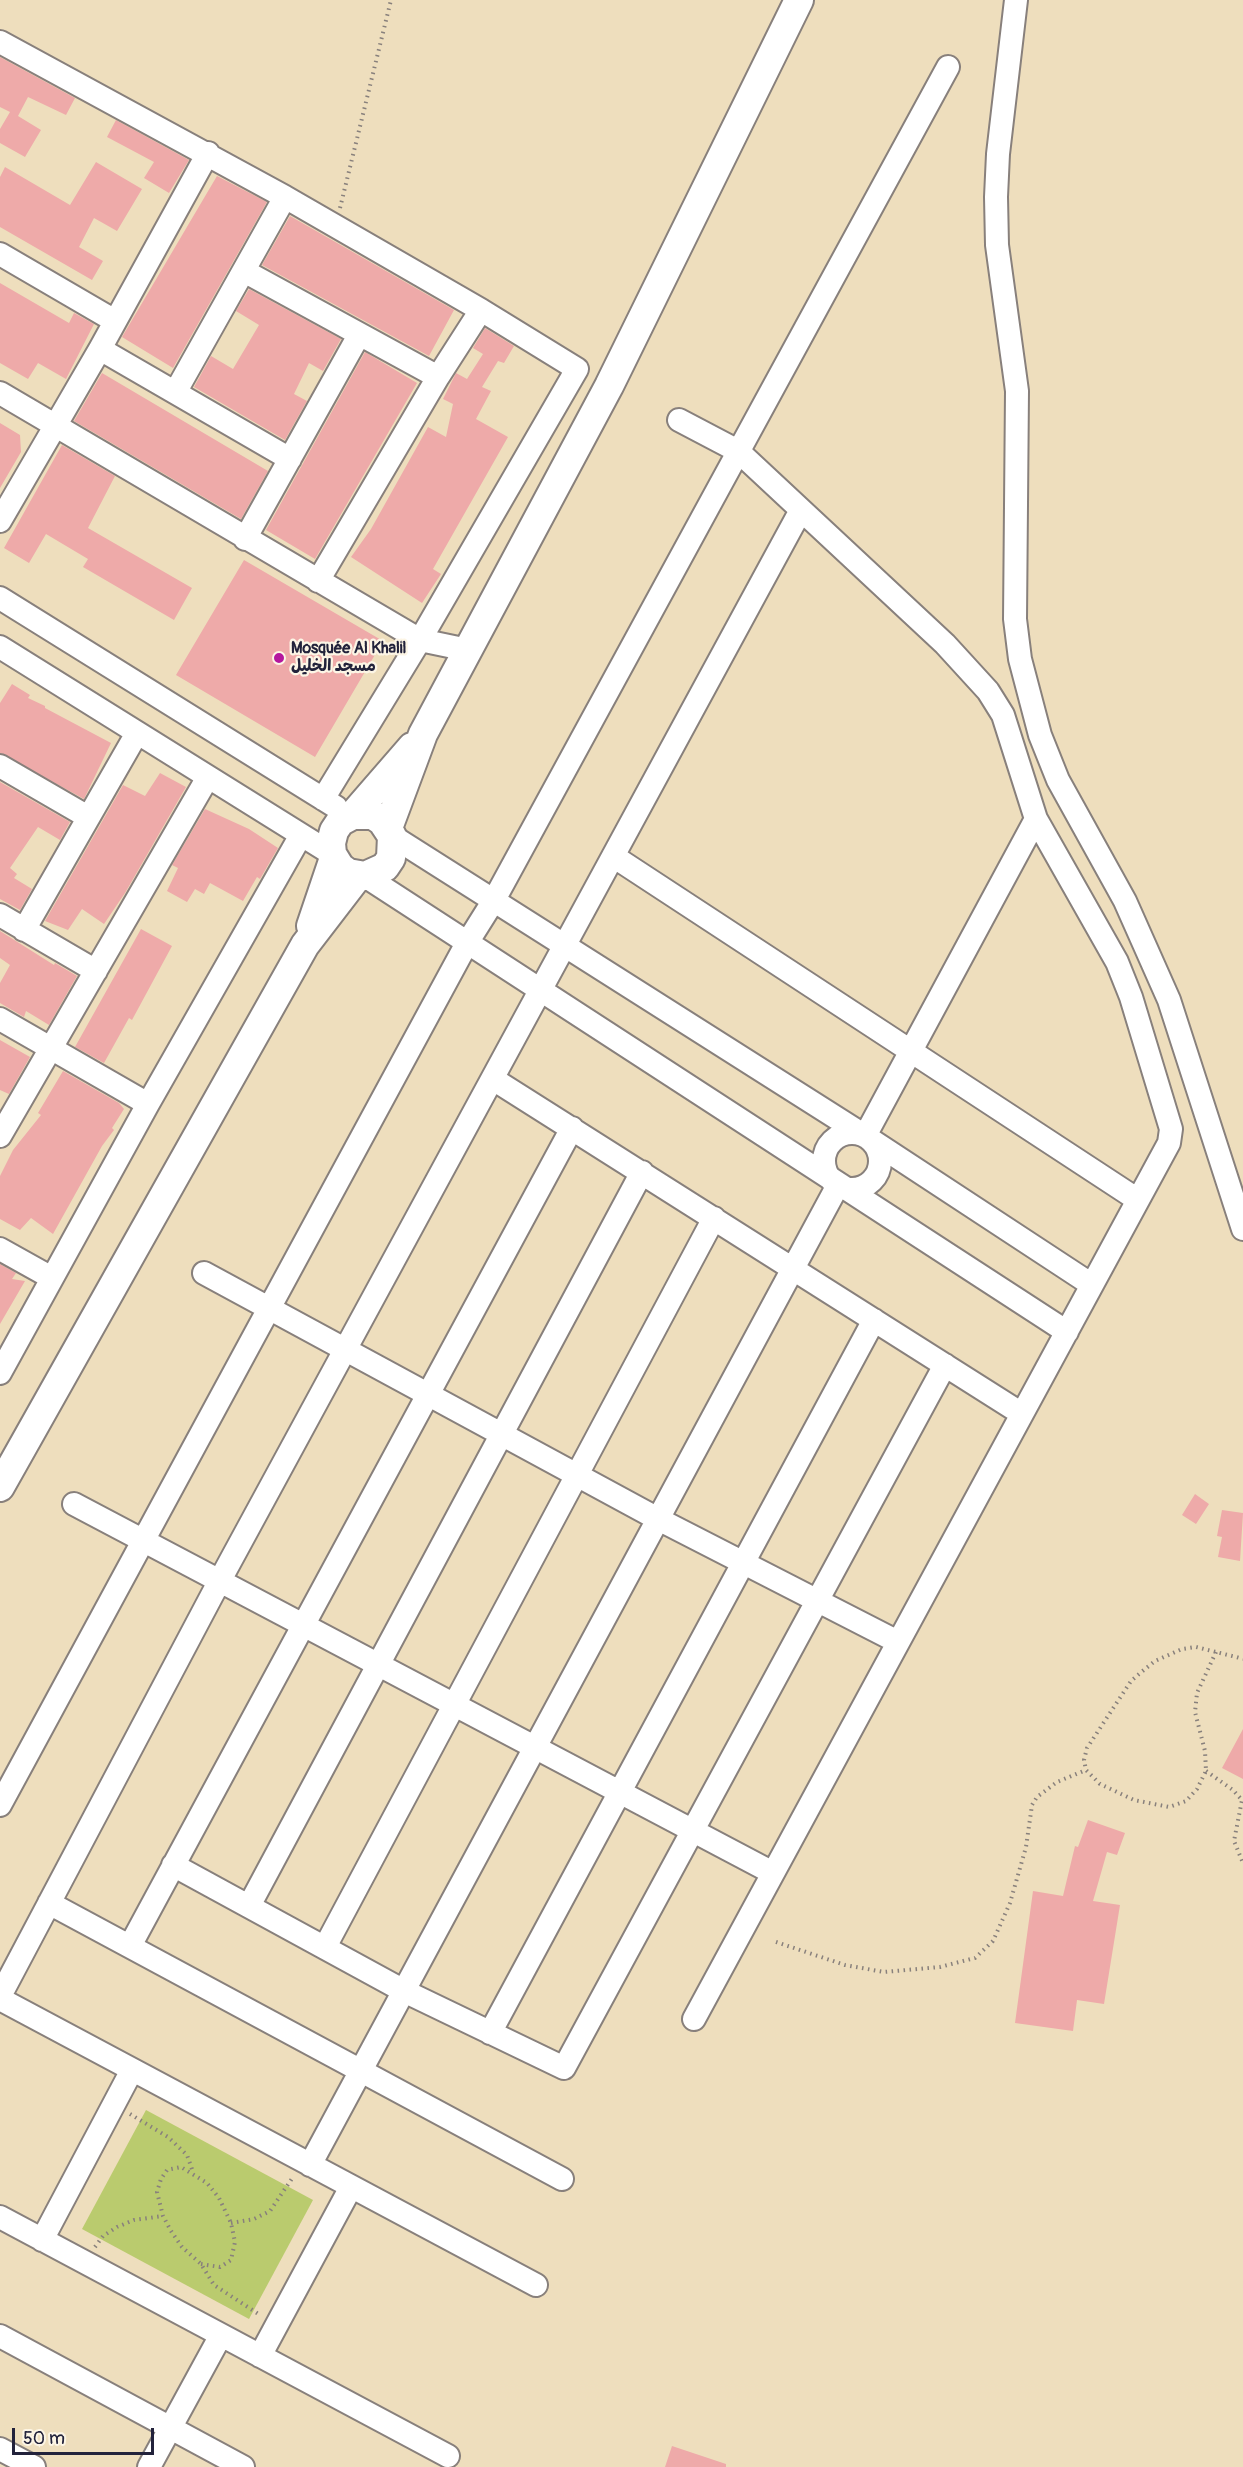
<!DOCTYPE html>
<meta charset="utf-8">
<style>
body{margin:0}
#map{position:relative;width:1243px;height:2467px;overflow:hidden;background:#eedebd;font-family:Pangolin,sans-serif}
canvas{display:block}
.scale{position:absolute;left:12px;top:2428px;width:142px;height:27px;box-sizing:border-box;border:3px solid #22223b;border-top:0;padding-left:8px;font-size:18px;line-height:21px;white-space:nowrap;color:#22223b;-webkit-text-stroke:4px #fcf5e5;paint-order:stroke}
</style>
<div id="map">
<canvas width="1243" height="2467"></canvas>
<div class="scale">50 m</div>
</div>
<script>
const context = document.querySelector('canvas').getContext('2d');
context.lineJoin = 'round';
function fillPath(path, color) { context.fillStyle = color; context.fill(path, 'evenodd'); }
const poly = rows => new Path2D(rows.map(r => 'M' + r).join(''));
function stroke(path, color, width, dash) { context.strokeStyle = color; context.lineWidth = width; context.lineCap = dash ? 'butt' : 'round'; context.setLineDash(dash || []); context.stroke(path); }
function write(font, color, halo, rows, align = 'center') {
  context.font = font + ' Pangolin,"Playpen Sans Arabic",sans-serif'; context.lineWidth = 4.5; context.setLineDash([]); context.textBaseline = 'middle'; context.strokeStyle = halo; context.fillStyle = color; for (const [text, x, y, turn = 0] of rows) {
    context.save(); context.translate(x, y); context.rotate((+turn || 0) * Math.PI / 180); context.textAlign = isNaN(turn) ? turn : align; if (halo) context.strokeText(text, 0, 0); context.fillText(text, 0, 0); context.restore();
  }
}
const green = poly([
 [146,2110,313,2200,249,2319,82,2229]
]);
const building = poly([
 [0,57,75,98,66,115,28,97,18,116,41,130,25,157,0,143,0,129,10,112,0,107],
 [116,120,189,160,169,193,144,178,154,162,107,137],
 [96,162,142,189,117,231,94,218,79,247,103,261,92,280,0,227,0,177,5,167,70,205],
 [217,176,267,202,173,368,122,337],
 [290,216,454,310,429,356,262,265],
 [0,283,69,323,74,313,94,324,66,379,38,363,28,379,0,363],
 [249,289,341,339,323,371,309,363,294,394,307,401,285,440,194,387,211,356,233,369,259,325,236,311],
 [485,328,514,346,504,363,498,361,482,387,491,391,476,419,508,437,433,569,441,574,422,603,351,557,371,529,428,427,446,437,453,404,443,399,456,373,467,379,483,354,473,348],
 [365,352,417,383,315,559,266,530],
 [102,373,268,471,241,519,74,421],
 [0,423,20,435,21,452,0,488],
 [62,445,115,476,88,528,192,588,174,620,83,567,88,559,46,534,29,563,4,548],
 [244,560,383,641,315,757,176,675],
 [12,684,30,695,28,698,45,706,45,708,111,743,84,799,0,753,0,703],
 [160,773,186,787,125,893,104,924,82,909,68,930,45,921,123,785,145,796],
 [0,782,70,822,60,840,38,827,10,868,17,874,14,878,32,889,20,910,0,899],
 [205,809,249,829,278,848,260,879,257,877,243,901,210,883,204,894,195,889,187,902,167,891,178,868,172,865],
 [141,929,172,946,132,1020,129,1018,104,1063,75,1047],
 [0,931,54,965,55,963,77,976,49,1025,26,1011,24,1017,0,1003,0,983,10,965,0,958],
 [0,1040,30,1057,9,1094,0,1090],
 [63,1071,119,1103,124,1109,112,1128,114,1130,102,1146,53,1234,31,1218,20,1230,0,1219,0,1176,13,1150,41,1115,38,1113],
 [0,1264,16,1273,12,1279,25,1281,0,1324],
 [1195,1494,1209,1504,1196,1524,1182,1515],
 [1222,1510,1243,1513,1240,1561,1218,1557,1222,1537,1217,1536],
 [1243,1729,1243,1779,1222,1768],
 [1088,1820,1125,1833,1117,1855,1107,1852,1093,1901,1120,1905,1104,2004,1077,2000,1073,2031,1015,2023,1033,1891,1063,1896,1075,1846,1078,1847],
 [672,2446,726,2464,726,2467,665,2467]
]);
const path = poly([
 [340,208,391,0],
 [1216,1652,1197,1693,1195,1712,1205,1751,1206,1771,1197,1789,1186,1801,1169,1807,1134,1800,1100,1784,1086,1770,1084,1760,1087,1748,1131,1681,1139,1674,1155,1661,1182,1649,1196,1647,1236,1657,1243,1659],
 [1206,1771,1233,1790,1242,1800,1234,1841,1243,1863],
 [776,1942,845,1965,884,1972,940,1967,975,1958,993,1941,1010,1903,1026,1847,1032,1805,1037,1797,1057,1782,1086,1770],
 [130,2114,168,2137,187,2155,193,2172],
 [231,2223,254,2219,270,2211,293,2177],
 [95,2247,103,2236,117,2227,134,2220,163,2216],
 [201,2264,220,2267,231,2260,235,2242,231,2223,219,2198,207,2183,181,2167,167,2170,161,2179,157,2192,163,2216,171,2231,182,2247,201,2264,214,2285,260,2315]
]);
const minor = poly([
 [1016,0,998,154,996,197,997,245,1017,391,1015,619,1020,659,1040,735,1058,780,1125,901,1169,1000,1243,1229],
 [0,42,285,197,481,310,577,369,420,640,323,799],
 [0,254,115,321],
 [244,271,438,377],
 [100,349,290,459],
 [176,391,285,197],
 [0,393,420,640,468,650],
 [679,420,738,451,945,644,988,691,1003,715,1036,819,1117,962,1131,997,1171,1129,1169,1143,694,2019],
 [0,521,100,349,208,153],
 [245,539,359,335],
 [318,581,438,377,481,310],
 [0,598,336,807],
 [0,647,332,854],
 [0,766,88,817],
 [392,836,865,1136,1092,1285],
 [613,856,1138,1200],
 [365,876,1067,1332],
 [0,915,96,971],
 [24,930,137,733],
 [0,1019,148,1104],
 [493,1079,1022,1414],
 '824 1161a28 28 0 1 1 56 0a28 28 0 1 1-56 0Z',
 [0,1136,208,777],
 [865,1136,1036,819],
 [0,1249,52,1278],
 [204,1273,658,1519,898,1642],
 [0,1373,148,1104,301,835],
 [74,1504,773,1873],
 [0,1805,467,943,494,900,948,67],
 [173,1865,404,1991,564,2068,945,1365],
 [49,1903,562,2179],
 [249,1906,642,1172],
 [130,1946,572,1128],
 [325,1947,714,1218],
 [0,1996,219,1582,801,510],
 [0,1999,536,2285],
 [490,2033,874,1320],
 [310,2165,838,1185],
 [0,2217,448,2456],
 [42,2240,132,2070],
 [0,2336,243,2467],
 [260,2356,351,2187],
 [0,2449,34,2467],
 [149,2467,221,2335]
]);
const major = poly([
 [353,815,373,815,382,821,392,836,391,858,385,867,365,876,348,873,340,867,332,854,331,843,334,831,340,822,353,815,412,747],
 [388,828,423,734,609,386,799,0],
 [311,926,334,858],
 [0,1487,305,945,358,876]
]);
const markers = [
 [279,658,6,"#b5179e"]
];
const poiNames = [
 ["Mosquée Al Khalil",291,649],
 ["مسجد الخليل",291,667]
];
fillPath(green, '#bacb6e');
fillPath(building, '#eeaaa9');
stroke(minor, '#88807c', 26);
stroke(major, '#88807c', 32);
stroke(path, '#88807c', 4, [1.5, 4.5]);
stroke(minor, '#fff', 22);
stroke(major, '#fff', 28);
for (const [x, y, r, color] of markers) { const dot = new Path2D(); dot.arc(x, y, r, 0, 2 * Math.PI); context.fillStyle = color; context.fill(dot); stroke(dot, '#fcf5e5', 2); }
write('bold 16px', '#22223b', '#fcf5e5', poiNames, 'left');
</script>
